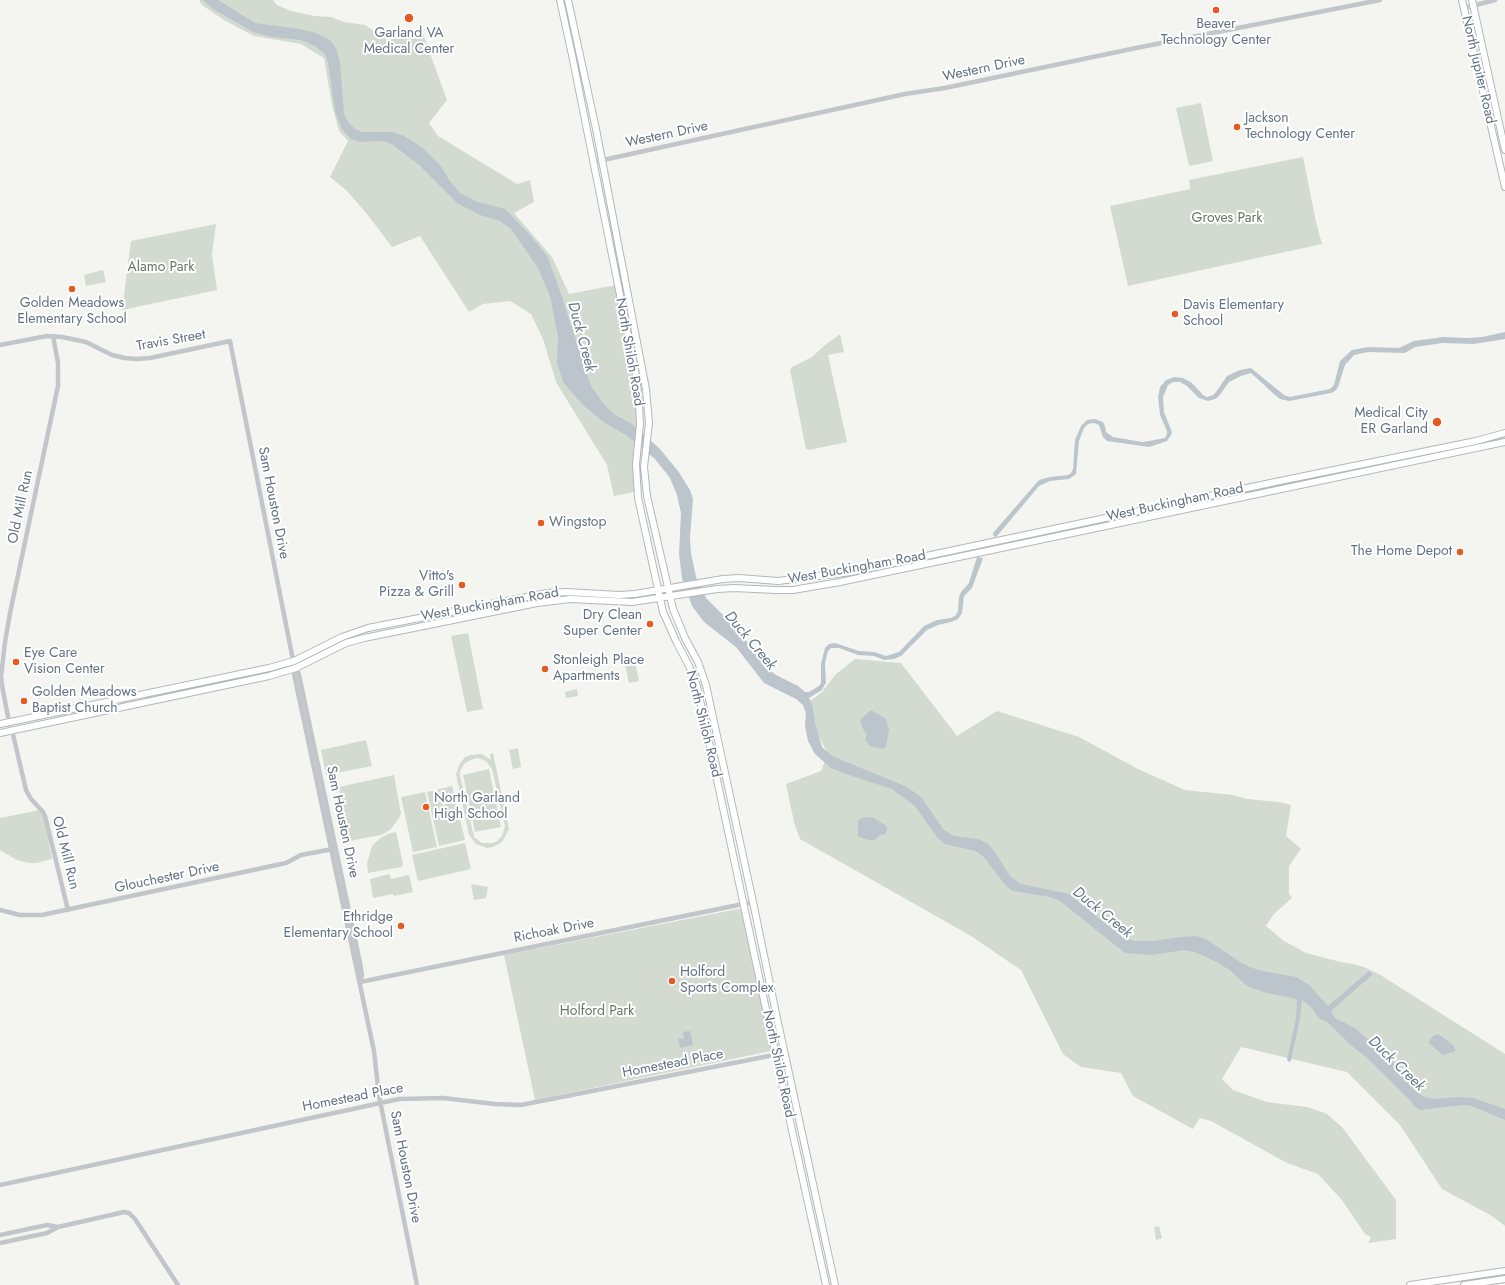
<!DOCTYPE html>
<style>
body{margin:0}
canvas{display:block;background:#f4f5f0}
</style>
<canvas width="1505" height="1285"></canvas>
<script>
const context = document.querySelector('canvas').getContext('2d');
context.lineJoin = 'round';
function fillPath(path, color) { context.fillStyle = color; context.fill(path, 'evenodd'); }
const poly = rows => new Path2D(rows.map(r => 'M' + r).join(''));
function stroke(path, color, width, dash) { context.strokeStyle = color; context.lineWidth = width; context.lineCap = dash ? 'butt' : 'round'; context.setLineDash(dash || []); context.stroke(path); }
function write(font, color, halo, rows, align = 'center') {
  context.font = font + ' Jost,sans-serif'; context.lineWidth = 4; context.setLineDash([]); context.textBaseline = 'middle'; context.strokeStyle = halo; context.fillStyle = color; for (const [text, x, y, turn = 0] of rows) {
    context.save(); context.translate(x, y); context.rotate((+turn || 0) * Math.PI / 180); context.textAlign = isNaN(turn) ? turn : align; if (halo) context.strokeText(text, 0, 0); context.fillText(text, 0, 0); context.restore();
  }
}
const green = poly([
 [199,0,273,0,277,5,291,11,315,16,331,17,344,22,365,25,387,40,423,34,447,100,429,123,438,136,517,184,530,180,534,202,514,213,552,257,569,294,616,285,637,396,638,419,633,453,634,492,614,496,607,465,556,382,543,339,531,314,510,301,483,304,469,312,420,236,392,247,367,214,347,191,330,177,348,141,339,131,332,105,324,58,301,44,254,36,224,20,202,5],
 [1201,103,1213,161,1189,166,1176,108],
 [1303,157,1316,222,1322,244,1128,286,1110,206,1190,189,1189,180],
 [216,224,212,254,217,290,127,309,122,311,131,241],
 [103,270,106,282,86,286,84,275],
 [840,334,844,352,828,355,847,442,809,450,806,449,790,370,792,367,812,357,825,345],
 [468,633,483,709,467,712,451,636],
 [855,659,901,663,957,736,997,711,1079,737,1138,769,1185,790,1233,795,1247,799,1279,802,1291,805,1286,836,1301,849,1289,866,1289,894,1292,898,1274,914,1266,926,1284,941,1306,953,1341,962,1353,964,1364,967,1379,974,1505,1054,1505,1226,1492,1216,1442,1189,1400,1125,1347,1072,1241,1047,1222,1079,1233,1090,1267,1102,1307,1107,1327,1114,1342,1127,1396,1200,1396,1239,1368,1243,1371,1237,1365,1234,1342,1200,1318,1174,1287,1163,1211,1121,1200,1118,1193,1129,1133,1096,1121,1073,1081,1067,1063,1054,1021,970,971,936,800,839,794,822,786,784,821,771,828,754,813,725,810,701,822,692,836,674],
 [635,662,639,681,629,683,625,664],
 [577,689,578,696,566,698,565,692],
 [366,740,372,766,326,775,321,750],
 [518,748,521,767,513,769,509,750],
 [493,753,509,829,502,842,493,847,487,848,476,844,469,835,456,774,459,765,465,757,471,755,482,754,491,760,490,754],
 [478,758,486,761,492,769,505,826,502,836,496,842,491,843,482,843,474,837,460,776,460,771,465,763,473,759],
 [489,769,501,827,475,832,463,775],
 [394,775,401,814,397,821,390,830,381,835,349,841,339,787],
 [452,786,465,840,439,846,427,792],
 [425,792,437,847,413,852,401,797],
 [40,810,45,821,52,859,36,863,29,863,17,860,0,850,0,818],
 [396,832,403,864,401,867,368,873,367,863,372,846,379,839,388,834],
 [465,843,471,869,418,881,412,855],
 [389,874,391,879,409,875,413,892,394,896,393,894,373,898,370,879],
 [471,884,488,887,486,898,474,900],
 [738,909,743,909,771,1051,535,1100,504,955],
 [1159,1226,1162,1238,1156,1240,1154,1227]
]);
const water = poly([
 [203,0,218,0,255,23,300,29,316,33,330,40,336,48,340,62,344,114,348,122,355,129,362,132,393,132,404,136,423,148,441,166,449,180,460,193,478,202,505,209,530,235,547,256,557,282,591,386,603,403,614,414,632,424,660,449,678,471,690,490,693,499,690,537,691,553,696,577,706,598,740,632,753,649,763,665,776,675,798,686,805,692,809,692,819,686,821,683,821,664,825,648,829,644,835,643,859,651,874,652,886,656,899,652,924,626,937,620,951,618,956,615,958,611,959,597,961,592,969,583,977,557,983,558,972,588,964,596,962,613,958,619,951,622,938,625,927,630,901,656,894,659,884,660,874,656,858,655,839,648,831,648,828,651,825,663,826,683,824,686,822,690,809,698,812,704,815,723,822,747,832,756,907,787,921,797,944,830,954,836,978,839,988,844,995,852,1010,876,1021,884,1069,894,1122,937,1135,941,1153,941,1181,937,1196,936,1206,939,1243,964,1258,970,1296,977,1309,985,1328,1006,1369,971,1372,973,1372,975,1331,1011,1335,1018,1355,1028,1391,1059,1405,1080,1422,1096,1433,1099,1459,1097,1473,1098,1505,1109,1505,1120,1472,1106,1464,1105,1420,1110,1414,1106,1410,1100,1365,1056,1352,1046,1327,1022,1320,1019,1316,1015,1312,1008,1302,1000,1300,1018,1291,1061,1289,1062,1287,1060,1296,1018,1297,999,1267,993,1247,986,1231,971,1217,962,1195,952,1184,950,1152,955,1125,953,1060,901,1050,897,1013,891,1006,886,983,856,975,851,945,844,937,837,915,806,892,789,843,773,831,768,815,754,808,741,805,726,806,714,803,705,796,699,764,683,736,647,704,622,692,606,682,578,679,554,681,513,677,495,670,478,655,459,626,435,605,423,582,404,563,382,557,362,558,337,550,296,538,268,511,229,500,221,480,215,457,203,418,164,393,145,384,141,360,142,351,139,342,129,335,111,328,62,325,54,315,46,301,40,272,37,253,32,213,9],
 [1505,332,1505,339,1474,344,1443,343,1415,347,1405,353,1368,352,1354,355,1345,365,1338,387,1335,391,1331,393,1289,401,1280,399,1275,395,1251,373,1241,376,1229,382,1219,396,1215,399,1208,401,1199,398,1187,386,1180,382,1173,382,1168,385,1163,397,1164,412,1172,432,1171,435,1167,441,1149,447,1107,441,1103,437,1099,425,1094,423,1088,424,1084,428,1079,441,1076,474,1069,479,1050,481,1039,486,997,536,994,537,993,533,1039,480,1050,477,1068,475,1071,473,1073,469,1075,440,1081,426,1087,420,1095,419,1103,422,1105,426,1106,432,1113,437,1142,442,1149,441,1165,438,1167,434,1167,431,1160,415,1158,397,1160,387,1166,380,1174,377,1183,378,1192,383,1203,395,1207,397,1213,395,1216,392,1227,376,1240,370,1251,368,1284,395,1290,397,1330,389,1334,385,1340,361,1352,350,1368,347,1399,348,1414,341,1443,337,1468,338,1482,337],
 [871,710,886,719,889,730,886,747,882,749,870,746,865,740,867,735,862,727,860,720],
 [866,817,874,818,883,824,887,827,887,831,885,834,880,835,875,840,869,840,859,837,858,835,858,821,860,819],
 [690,1031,693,1045,680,1048,678,1039,684,1038,683,1032],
 [1438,1034,1453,1045,1456,1051,1443,1055,1429,1043,1430,1040,1433,1036]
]);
const minor = poly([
 [1464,8,1495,0],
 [594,162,905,94,945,88,1136,48,1380,0],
 [53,336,58,363,58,386,10,613,5,642,1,677,3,691,9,722,12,730,26,790,31,799,43,812,45,816,68,910],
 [0,345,47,336,62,337,86,342,112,355,125,358,136,359,150,358,230,341,292,655,296,668,299,675,360,963,362,975,360,982],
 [296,668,294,674,374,1051,379,1096,417,1285],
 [0,910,20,915,42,915,286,863,301,855,333,849],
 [360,982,753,902],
 [0,1185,399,1099,443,1098,495,1104,521,1105,784,1053],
 [0,1235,47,1225,58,1227],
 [0,1243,47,1233,58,1227,124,1212,129,1213,135,1219,178,1285]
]);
const major = poly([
 [560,0,572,55,636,375,639,406,640,424,636,464,638,498,663,612,676,641,689,666,697,686,786,1103,826,1285],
 [568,0,596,129,646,389,649,423,644,467,647,496,673,609,685,638,698,662,706,685,753,902,777,1018,835,1285],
 [1462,0,1505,187],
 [1472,0,1505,150],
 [0,724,269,668,294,661,342,637,368,628,547,593,566,592,619,595,635,594,723,579,739,578,778,581,851,572,1280,481,1476,441,1505,433],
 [0,733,269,676,296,668,346,643,364,638,537,603,570,599,632,602,717,589,734,588,775,590,793,590,840,582,1505,442],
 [1410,1285,1505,1271],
 [1464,1285,1505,1279]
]);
const markers = [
 [1216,10,4,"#e45a21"],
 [409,18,5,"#e45a21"],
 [1237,127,4,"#e45a21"],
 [72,289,4,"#e45a21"],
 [1175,314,4,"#e45a21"],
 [1437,422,5,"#e45a21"],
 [541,523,4,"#e45a21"],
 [1460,552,4,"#e45a21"],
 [462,585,4,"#e45a21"],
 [650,624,4,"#e45a21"],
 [16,662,4,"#e45a21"],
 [545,669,4,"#e45a21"],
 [24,701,4,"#e45a21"],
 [426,807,4,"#e45a21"],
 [401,926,4,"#e45a21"],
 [672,981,4,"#e45a21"]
];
const poiNames = [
 ["Beaver",1216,25,"center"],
 ["Technology Center",1216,41,"center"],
 ["Garland VA",409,34,"center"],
 ["Medical Center",409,50,"center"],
 ["Jackson",1245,119],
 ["Technology Center",1245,135],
 ["Golden Meadows",72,304,"center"],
 ["Elementary School",72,320,"center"],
 ["Davis Elementary",1183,306],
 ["School",1183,322],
 ["Medical City",1428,414,"right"],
 ["ER Garland",1428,430,"right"],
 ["Wingstop",549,523],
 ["The Home Depot",1452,552,"right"],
 ["Vitto's",454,577,"right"],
 ["Pizza & Grill",454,593,"right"],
 ["Dry Clean",642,616,"right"],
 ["Super Center",642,632,"right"],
 ["Eye Care",24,654],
 ["Vision Center",24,670],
 ["Stonleigh Place",553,661],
 ["Apartments",553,677],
 ["Golden Meadows",32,693],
 ["Baptist Church",32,709],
 ["North Garland",434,799],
 ["High School",434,815],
 ["Ethridge",393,918,"right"],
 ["Elementary School",393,934,"right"],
 ["Holford",680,973],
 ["Sports Complex",680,989]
];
const streetNames = [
 ["Western Drive",984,69,-12],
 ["North Jupiter Road",1478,70,77],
 ["Western Drive",667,135,-12],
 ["Travis Street",171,341,-10],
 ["North Shiloh Road",629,352,80],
 ["Sam Houston Drive",273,503,79],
 ["West Buckingham Road",1175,503,-12],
 ["Old Mill Run",21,507,-78],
 ["West Buckingham Road",857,568,-10],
 ["West Buckingham Road",490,605,-10],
 ["North Shiloh Road",703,724,76],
 ["Sam Houston Drive",342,822,78],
 ["Old Mill Run",65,853,76],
 ["Glouchester Drive",167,878,-12],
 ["Richoak Drive",554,931,-11],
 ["Homestead Place",673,1064,-11],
 ["North Shiloh Road",778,1064,78],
 ["Homestead Place",353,1098,-11],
 ["Sam Houston Drive",405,1167,79]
];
const parkNames = [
 ["Groves Park",1227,219],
 ["Alamo Park",161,268],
 ["Holford Park",597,1012]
];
const waterNames = [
 ["Duck Creek",581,337,75],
 ["Duck Creek",750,641,50],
 ["Duck Creek",1102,913,39],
 ["Duck Creek",1396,1064,44]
];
fillPath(green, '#d3dad0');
fillPath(water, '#bbc5cb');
stroke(major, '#b3b7bb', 8);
stroke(minor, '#c2c5c9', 4.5);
stroke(major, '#fff', 6);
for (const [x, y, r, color] of markers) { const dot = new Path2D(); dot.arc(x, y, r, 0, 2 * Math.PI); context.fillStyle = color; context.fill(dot); stroke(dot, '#fff', 1.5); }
write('14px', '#637282', '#fff', poiNames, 'left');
write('14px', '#637282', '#fff', streetNames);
write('14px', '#657962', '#fff', parkNames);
write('italic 15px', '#637a86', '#fff', waterNames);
</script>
